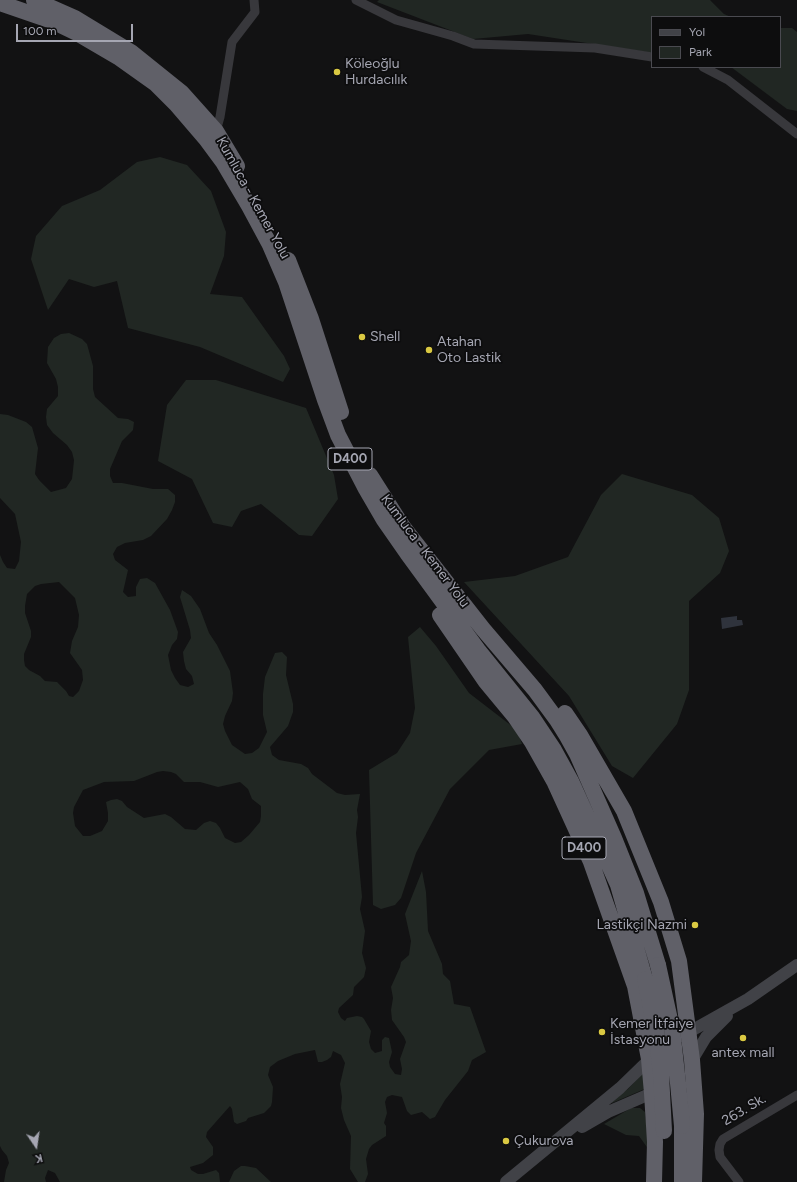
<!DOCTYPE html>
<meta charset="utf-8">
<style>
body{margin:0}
#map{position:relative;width:797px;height:1182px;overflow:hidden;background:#121213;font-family:Figtree,sans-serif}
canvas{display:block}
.legend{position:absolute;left:651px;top:16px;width:130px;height:52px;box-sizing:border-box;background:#0d0d0e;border:1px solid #4a4a50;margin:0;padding:5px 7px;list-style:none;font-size:12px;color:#a5a6b2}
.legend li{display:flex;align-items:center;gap:8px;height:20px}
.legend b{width:20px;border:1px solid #4a4a50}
.north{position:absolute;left:16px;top:1126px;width:40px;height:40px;-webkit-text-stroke:3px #0d0d0e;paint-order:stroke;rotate:167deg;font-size:11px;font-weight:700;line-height:16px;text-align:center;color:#a5a6b2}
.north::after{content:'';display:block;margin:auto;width:14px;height:18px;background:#a5a6b2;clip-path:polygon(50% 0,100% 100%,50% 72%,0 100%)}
.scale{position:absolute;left:16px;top:24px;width:117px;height:18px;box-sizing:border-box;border:2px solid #a5a6b2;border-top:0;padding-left:5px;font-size:12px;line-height:14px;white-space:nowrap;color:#a5a6b2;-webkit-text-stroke:3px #0d0d0e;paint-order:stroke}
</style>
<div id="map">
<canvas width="797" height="1182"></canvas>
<ul class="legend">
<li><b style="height:5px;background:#414247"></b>Yol</li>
<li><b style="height:11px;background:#212723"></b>Park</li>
</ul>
<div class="north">K</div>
<div class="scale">100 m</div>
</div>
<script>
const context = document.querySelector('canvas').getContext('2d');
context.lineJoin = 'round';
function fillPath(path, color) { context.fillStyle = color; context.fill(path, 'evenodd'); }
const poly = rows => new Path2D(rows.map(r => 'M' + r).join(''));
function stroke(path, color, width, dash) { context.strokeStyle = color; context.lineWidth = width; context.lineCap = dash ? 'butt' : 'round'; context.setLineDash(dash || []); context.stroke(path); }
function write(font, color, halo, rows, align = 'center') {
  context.font = font + ' Figtree,sans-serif'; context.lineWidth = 3.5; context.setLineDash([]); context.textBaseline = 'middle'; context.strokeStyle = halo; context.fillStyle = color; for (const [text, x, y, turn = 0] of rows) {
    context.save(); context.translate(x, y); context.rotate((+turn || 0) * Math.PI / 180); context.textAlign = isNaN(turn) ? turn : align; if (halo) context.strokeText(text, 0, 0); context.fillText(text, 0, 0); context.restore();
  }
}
const green = poly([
 [379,0,710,0,724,14,731,17,652,17,652,53,528,34,473,39,377,2],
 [780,28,792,28,797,32,797,111,787,109,731,67,780,67],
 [160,157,187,165,211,191,226,232,224,256,210,294,242,297,284,356,290,369,283,382,200,347,128,328,117,281,94,287,69,279,48,310,31,259,36,236,62,206,100,190,137,162],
 [69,333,82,339,87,344,93,366,93,389,95,397,118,418,128,419,134,422,133,430,122,441,110,469,110,476,113,483,122,483,153,489,168,489,175,495,175,502,172,510,167,519,151,536,143,540,125,543,117,547,113,554,115,560,128,570,123,592,128,597,136,596,136,587,140,579,147,578,155,583,170,610,178,632,177,639,172,645,168,655,171,670,175,678,180,685,188,687,194,684,192,676,186,669,184,661,183,652,191,638,190,630,180,597,182,590,191,596,200,609,209,633,217,645,230,671,233,693,232,701,225,716,223,724,225,731,232,745,245,754,252,753,259,748,267,732,263,715,263,694,265,677,275,653,282,652,287,657,286,675,293,704,293,712,288,726,270,747,272,755,279,760,301,764,308,768,312,774,337,793,345,795,360,794,357,810,358,817,356,833,362,897,360,909,365,931,362,953,366,968,364,977,354,987,353,995,339,1008,338,1012,341,1018,345,1021,347,1018,357,1016,362,1017,364,1019,371,1031,369,1042,371,1049,375,1053,382,1051,382,1040,385,1037,389,1038,392,1052,389,1062,390,1067,395,1074,401,1075,402,1069,400,1059,406,1042,404,1037,392,1020,391,1010,393,998,391,987,400,967,401,962,409,955,411,941,405,914,422,871,426,892,428,931,442,964,443,974,450,981,454,1004,470,1007,486,1052,472,1060,468,1071,445,1100,435,1117,430,1119,422,1112,411,1115,407,1111,402,1097,392,1095,387,1097,385,1102,387,1113,384,1123,386,1126,386,1136,372,1145,369,1149,366,1159,368,1174,365,1182,358,1182,350,1169,351,1136,344,1120,341,1108,342,1097,340,1084,345,1063,341,1055,333,1051,331,1057,327,1060,322,1062,318,1062,315,1050,295,1054,278,1061,270,1067,268,1075,273,1087,272,1102,271,1106,264,1113,248,1118,246,1121,237,1124,234,1122,232,1109,230,1106,207,1132,206,1137,213,1147,213,1155,203,1163,190,1167,191,1170,198,1174,203,1174,216,1170,219,1173,220,1182,60,1182,55,1173,48,1170,45,1178,46,1182,4,1182,6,1170,9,1163,7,1156,2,1150,0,1146,0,555,3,562,7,568,15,569,19,561,21,542,15,514,0,498,0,414,8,415,26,422,32,427,38,448,35,474,39,480,51,492,66,488,72,479,73,470,74,460,72,452,67,445,53,433,47,425,46,417,47,409,58,396,58,387,56,379,47,363,48,347,54,338,61,334],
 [59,582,75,598,79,615,78,627,72,641,70,653,82,670,83,680,79,691,73,697,69,696,66,691,57,682,45,681,40,676,29,670,25,666,24,660,24,654,31,637,31,631,25,613,25,606,27,594,35,586,41,584],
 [163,771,171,772,176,774,184,782,200,782,218,787,240,782,248,789,252,799,261,806,261,816,260,822,249,835,241,842,235,843,225,838,220,828,216,823,210,821,204,823,196,830,185,829,171,817,165,814,144,818,127,807,122,801,117,799,111,800,106,802,108,813,108,821,102,831,90,836,83,836,75,826,73,813,74,807,83,790,104,782,134,781,157,772],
 [186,380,216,380,306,408,334,475,338,499,312,536,299,535,261,504,241,511,232,527,213,523,192,479,158,461,167,405],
 [622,474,692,495,719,518,729,551,720,573,689,601,689,690,677,724,633,778,612,766,569,696,464,582,515,576,568,557,601,495],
 [420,627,436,646,469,693,517,730,522,744,489,750,450,789,416,853,401,898,395,905,381,909,373,905,369,770,397,753,410,733,415,708,408,637],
 [645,1071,647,1088,612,1103,610,1102,628,1089],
 [631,1108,640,1108,645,1112,649,1150,639,1136,626,1135,604,1124],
 [241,1166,245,1166,256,1168,271,1182,229,1182,234,1171]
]);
const water = poly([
 [737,616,737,620,742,620,743,625,722,629,721,618]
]);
const street = poly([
 [356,0,396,20,453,36,474,44,595,48,652,57],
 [703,67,728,80,797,134],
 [216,131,220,117,232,42,255,12,254,0],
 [739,1182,720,1157,719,1150,720,1144,723,1139,797,1095]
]);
const secondary = poly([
 [682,1036,748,999,797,965],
 [691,1062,706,1037,727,1016],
 [582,1127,608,1112,659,1090],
 [506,1182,620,1088,654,1055]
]);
const highway = poly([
 [34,0,75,18,131,52,182,93,216,131,237,166],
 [0,3,52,21,77,33,118,57,156,84,176,104,206,139,223,162,249,206,270,245,286,282,325,400,338,435,366,489,384,520,407,553,478,650,532,717,554,750,571,781,618,885,645,979],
 [288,260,311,319,341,412],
 [370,475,403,527,483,629,535,690,557,720,567,736,577,754,614,838,636,893,658,965],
 [440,615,486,682,515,717,532,742,554,781,591,862,635,986,649,1059,652,1093,655,1142,654,1182],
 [565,713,580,735,624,811,661,902,679,961,692,1060,696,1114,694,1182],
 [682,1126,682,1182]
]);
const highwayBridge = poly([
 [658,965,672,1029,678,1083,682,1126],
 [645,979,656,1031,661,1074,664,1131]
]);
const markers = [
 [337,72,4,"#dac942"],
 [362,337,4,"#dac942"],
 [429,350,4,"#dac942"],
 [695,925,4,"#dac942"],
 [602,1032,4,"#dac942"],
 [743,1038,4,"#dac942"],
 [506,1141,4,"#dac942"]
];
const shields = [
 [350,459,44],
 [584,848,44]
];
const shieldNames = [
 ["D400",350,459],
 ["D400",584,848]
];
const poiNames = [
 ["Köleoğlu",345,64],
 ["Hurdacılık",345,80],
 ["Shell",370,337],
 ["Atahan",437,342],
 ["Oto Lastik",437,358],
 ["Lastikçi Nazmi",687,925,"right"],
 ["Kemer İtfaiye",610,1024],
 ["İstasyonu",610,1040],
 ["antex mall",743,1053,"center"],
 ["Çukurova",514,1141]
];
const streetNames = [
 ["Kumluca - Kemer Yolu",253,198,61],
 ["Kumluca - Kemer Yolu",425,551,53],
 ["263. Sk.",744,1110,-31]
];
fillPath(green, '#212723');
fillPath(water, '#2f333c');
stroke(street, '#38383c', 9);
stroke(secondary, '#414247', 12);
stroke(highway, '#606068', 16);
stroke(highwayBridge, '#606068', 16);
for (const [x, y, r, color] of markers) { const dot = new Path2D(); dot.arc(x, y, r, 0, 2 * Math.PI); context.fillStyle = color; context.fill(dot); stroke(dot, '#0d0d0e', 1.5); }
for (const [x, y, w] of shields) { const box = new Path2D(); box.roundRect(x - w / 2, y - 11, w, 22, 3); context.fillStyle = '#0d0d0e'; context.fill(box); stroke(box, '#a5a6b2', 1); }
write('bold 13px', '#a5a6b2', null, shieldNames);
write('14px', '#a5a6b2', '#0d0d0e', poiNames, 'left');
write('14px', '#a5a6b2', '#0d0d0e', streetNames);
</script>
